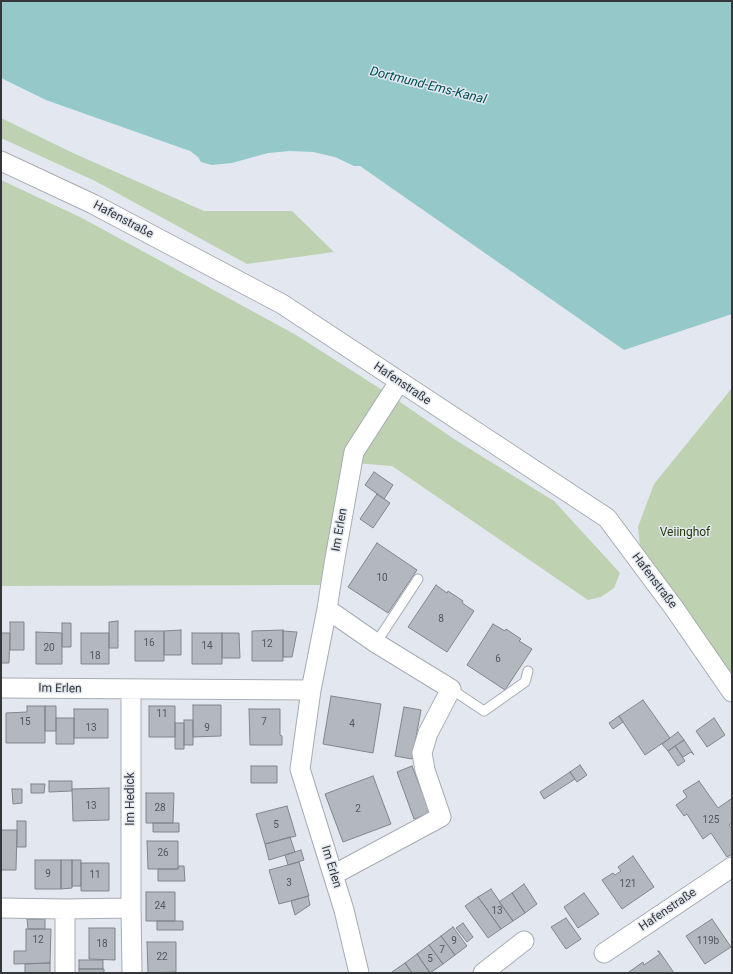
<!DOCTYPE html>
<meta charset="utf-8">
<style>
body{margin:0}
#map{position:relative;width:733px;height:974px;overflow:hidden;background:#e3e8f0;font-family:Roboto,sans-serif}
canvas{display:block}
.frame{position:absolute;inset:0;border:2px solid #343639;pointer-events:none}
</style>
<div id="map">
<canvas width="733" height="974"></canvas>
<div class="frame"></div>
</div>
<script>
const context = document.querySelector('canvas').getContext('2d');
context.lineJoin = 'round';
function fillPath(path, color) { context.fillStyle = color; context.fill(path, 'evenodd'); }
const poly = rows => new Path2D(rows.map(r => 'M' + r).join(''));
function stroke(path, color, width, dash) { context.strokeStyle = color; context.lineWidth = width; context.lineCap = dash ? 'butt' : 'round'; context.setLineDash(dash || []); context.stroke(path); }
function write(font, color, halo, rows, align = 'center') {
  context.font = font + ' Roboto,sans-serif'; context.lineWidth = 3; context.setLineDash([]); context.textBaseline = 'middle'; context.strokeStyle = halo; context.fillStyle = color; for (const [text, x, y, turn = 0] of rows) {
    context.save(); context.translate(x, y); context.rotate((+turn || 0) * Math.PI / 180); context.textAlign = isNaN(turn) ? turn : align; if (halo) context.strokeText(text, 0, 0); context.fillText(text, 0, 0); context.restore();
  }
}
const green = poly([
 [1,118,73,153,204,211,292,211,334,252,247,264,95,181,1,138],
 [1,180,82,218,296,335,387,393,454,439,554,501,620,573,614,588,601,597,588,600,392,466,343,462,320,585,1,586],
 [732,388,732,699,640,548,638,527,654,484]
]);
const water = poly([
 [1,1,732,1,732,314,624,350,360,166,354,166,335,157,313,152,290,151,268,153,232,163,212,165,201,162,198,157,190,151,46,100,1,78]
]);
const building = poly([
 [374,472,393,485,384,499,365,485,374,472],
 [377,494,390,503,373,528,360,519,377,494],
 [377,543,417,570,388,613,348,587,377,543],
 [436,585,447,593,448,591,463,601,462,603,474,611,447,652,408,627,436,585],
 [118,621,118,648,109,648,109,622,118,621],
 [10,622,24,622,24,650,10,650,10,622],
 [62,623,71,623,71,647,62,647,62,623],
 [493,624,505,631,506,629,521,639,519,641,532,649,505,690,467,665,493,624],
 [181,630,181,655,164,655,164,631,181,630],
 [283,630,283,661,252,661,252,631,283,630],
 [135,631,164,631,164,661,135,661,135,631],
 [283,631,297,632,292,657,283,657,283,631],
 [36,632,62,633,62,664,36,664,36,632],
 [1,633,10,633,9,663,1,663,1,633],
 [81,633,109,633,109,664,81,664,81,633],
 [192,633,222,633,222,664,192,664,192,633],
 [222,633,239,633,240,658,222,658,222,633],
 [331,696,381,704,373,753,323,744,331,696],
 [643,700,670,738,645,755,619,716,643,700],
 [193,705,221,705,221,736,193,737,193,705],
 [27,706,45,706,45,743,6,743,6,713,27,712,27,706],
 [45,706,56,706,56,731,45,731,45,706],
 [149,706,175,706,175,737,149,737,149,706],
 [404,707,421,710,412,759,395,756,404,707],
 [74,709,108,709,108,738,74,738,74,709],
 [249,709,280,709,280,735,282,736,282,745,250,745,249,709],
 [619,716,623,722,613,729,609,723,619,716],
 [56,718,74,718,74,744,56,744,56,718],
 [714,718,725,735,707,747,696,731,714,718],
 [184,720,193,720,193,745,184,745,184,720],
 [175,723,184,723,184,749,175,749,175,723],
 [678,732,684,740,668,751,662,744,678,732],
 [684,740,694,755,691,752,683,757,675,746,684,740],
 [675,746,685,761,678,766,668,751,675,746],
 [580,765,587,775,577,782,570,772,580,765],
 [251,766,277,766,277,783,251,783,251,766],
 [412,766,430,813,414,819,397,772,412,766],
 [570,772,575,779,544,799,540,792,570,772],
 [373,776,391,824,343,842,325,794,373,776],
 [49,781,72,781,72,791,49,792,49,781],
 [699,781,718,808,731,799,732,800,732,823,729,825,732,829,732,854,727,857,711,833,703,839,687,814,684,816,676,805,687,797,683,791,699,781],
 [31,784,45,784,44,793,31,793,31,784],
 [109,788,109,820,73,821,72,789,109,788],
 [12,789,22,789,22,803,13,804,12,789],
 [146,793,174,793,173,823,146,823,146,793],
 [287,806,296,836,265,844,256,814,287,806],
 [17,821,26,821,26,847,17,847,17,821],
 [153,823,179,823,179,832,153,832,153,823],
 [1,830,17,830,16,870,1,870,1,830],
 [290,837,295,852,269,860,265,844,290,837],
 [147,841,178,841,178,869,148,869,147,841],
 [301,850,304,860,288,865,285,855,301,850],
 [633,856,654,887,622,909,602,880,613,873,615,875,621,871,618,867,633,856],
 [35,860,61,860,61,889,35,889,35,860],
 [61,860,72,860,72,888,61,889,61,860],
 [72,860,81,860,81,886,72,886,72,860],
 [299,862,309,896,279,904,269,870,299,862],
 [81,863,109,863,109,891,81,891,81,863],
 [179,866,184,866,185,881,158,881,158,869,178,869,179,866],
 [524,884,537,904,525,913,512,893,524,884],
 [491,889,513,921,501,929,478,897,491,889],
 [146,892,175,892,175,921,146,921,146,892],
 [512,893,525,913,513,921,499,902,512,893],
 [584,893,599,914,578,928,564,907,584,893],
 [308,896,310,905,295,915,291,901,308,896],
 [478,897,501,929,488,938,465,906,478,897],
 [566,918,581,939,566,949,551,927,566,918],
 [27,919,45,919,45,929,28,929,27,919],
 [712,919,731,947,705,964,686,936,712,919],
 [157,921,183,921,183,930,157,930,157,921],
 [463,923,473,937,467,942,456,928,463,923],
 [453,927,467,946,455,955,441,936,453,927],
 [89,928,115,928,115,960,89,959,89,928],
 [26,929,51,929,50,963,14,964,14,951,26,951,26,929],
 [441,936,455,955,443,964,429,945,441,936],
 [147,942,176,942,176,972,148,973,147,942],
 [429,945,443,964,430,973,417,954,429,945],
 [658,951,659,951,674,973,629,973,629,972,643,962,644,965,660,954,658,951],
 [417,954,430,973,412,973,405,963,417,954],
 [79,960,103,960,103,969,79,969,79,960],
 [50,963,50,973,25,973,25,964,50,963],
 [405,963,412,973,393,973,392,972,405,963],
 [79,969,104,969,104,973,79,973,79,969]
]);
const lane = poly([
 [376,643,418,579],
 [451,689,484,711,525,682,528,671]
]);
const street = poly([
 [1,161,93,204,282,304,607,518,674,608,732,692],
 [327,609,376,643,451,689,428,733,422,753,425,770,441,817,333,875],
 [1,688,311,690],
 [1,908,65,909,131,908,131,690],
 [131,908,132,973],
 [604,953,732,867],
 [65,973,65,909],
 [359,973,344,910,300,769,311,690,327,609,334,564,354,452,399,382],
 [483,973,524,941]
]);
const numberNames = [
 ["10",382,578],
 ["8",441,619],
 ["16",149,643],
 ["12",267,644],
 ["14",207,646],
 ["20",49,648],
 ["18",95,656],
 ["6",498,659],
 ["11",162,714],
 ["15",25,722],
 ["7",264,722],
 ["4",352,724],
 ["13",91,728],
 ["9",207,728],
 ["13",91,806],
 ["28",160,808],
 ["2",358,809],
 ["125",711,820],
 ["5",276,825],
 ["26",163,853],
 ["9",48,874],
 ["11",95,875],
 ["3",289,883],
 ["121",628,884],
 ["24",160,906],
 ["13",497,911],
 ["12",38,940],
 ["9",454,941],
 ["119b",708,941],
 ["18",102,944],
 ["7",442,950],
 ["22",162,957],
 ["5",430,959]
];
const streetNames = [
 ["Hafenstraße",123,220,28],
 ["Hafenstraße",402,384,34],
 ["Im Erlen",340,530,-80],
 ["Hafenstraße",654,581,53],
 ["Im Erlen",60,689,1],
 ["Im Hedick",131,799,-90],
 ["Im Erlen",331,867,73],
 ["Hafenstraße",668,910,-34]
];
const parkNames = [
 ["Veiinghof",685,533]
];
const waterNames = [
 ["Dortmund-Ems-Kanal",428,86,14]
];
fillPath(green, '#bed1b1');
fillPath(water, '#95c9c9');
fillPath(building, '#b3b8bf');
stroke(building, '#81868c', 1);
stroke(lane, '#a7acb3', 11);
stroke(street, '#a7acb3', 21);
stroke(lane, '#fff', 9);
stroke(street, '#fff', 19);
write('10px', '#54565a', null, numberNames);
write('12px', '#343639', '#e3e8f0', streetNames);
write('12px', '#1e3903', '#e3e8f0', parkNames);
write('italic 13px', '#005052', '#e3e8f0', waterNames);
</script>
